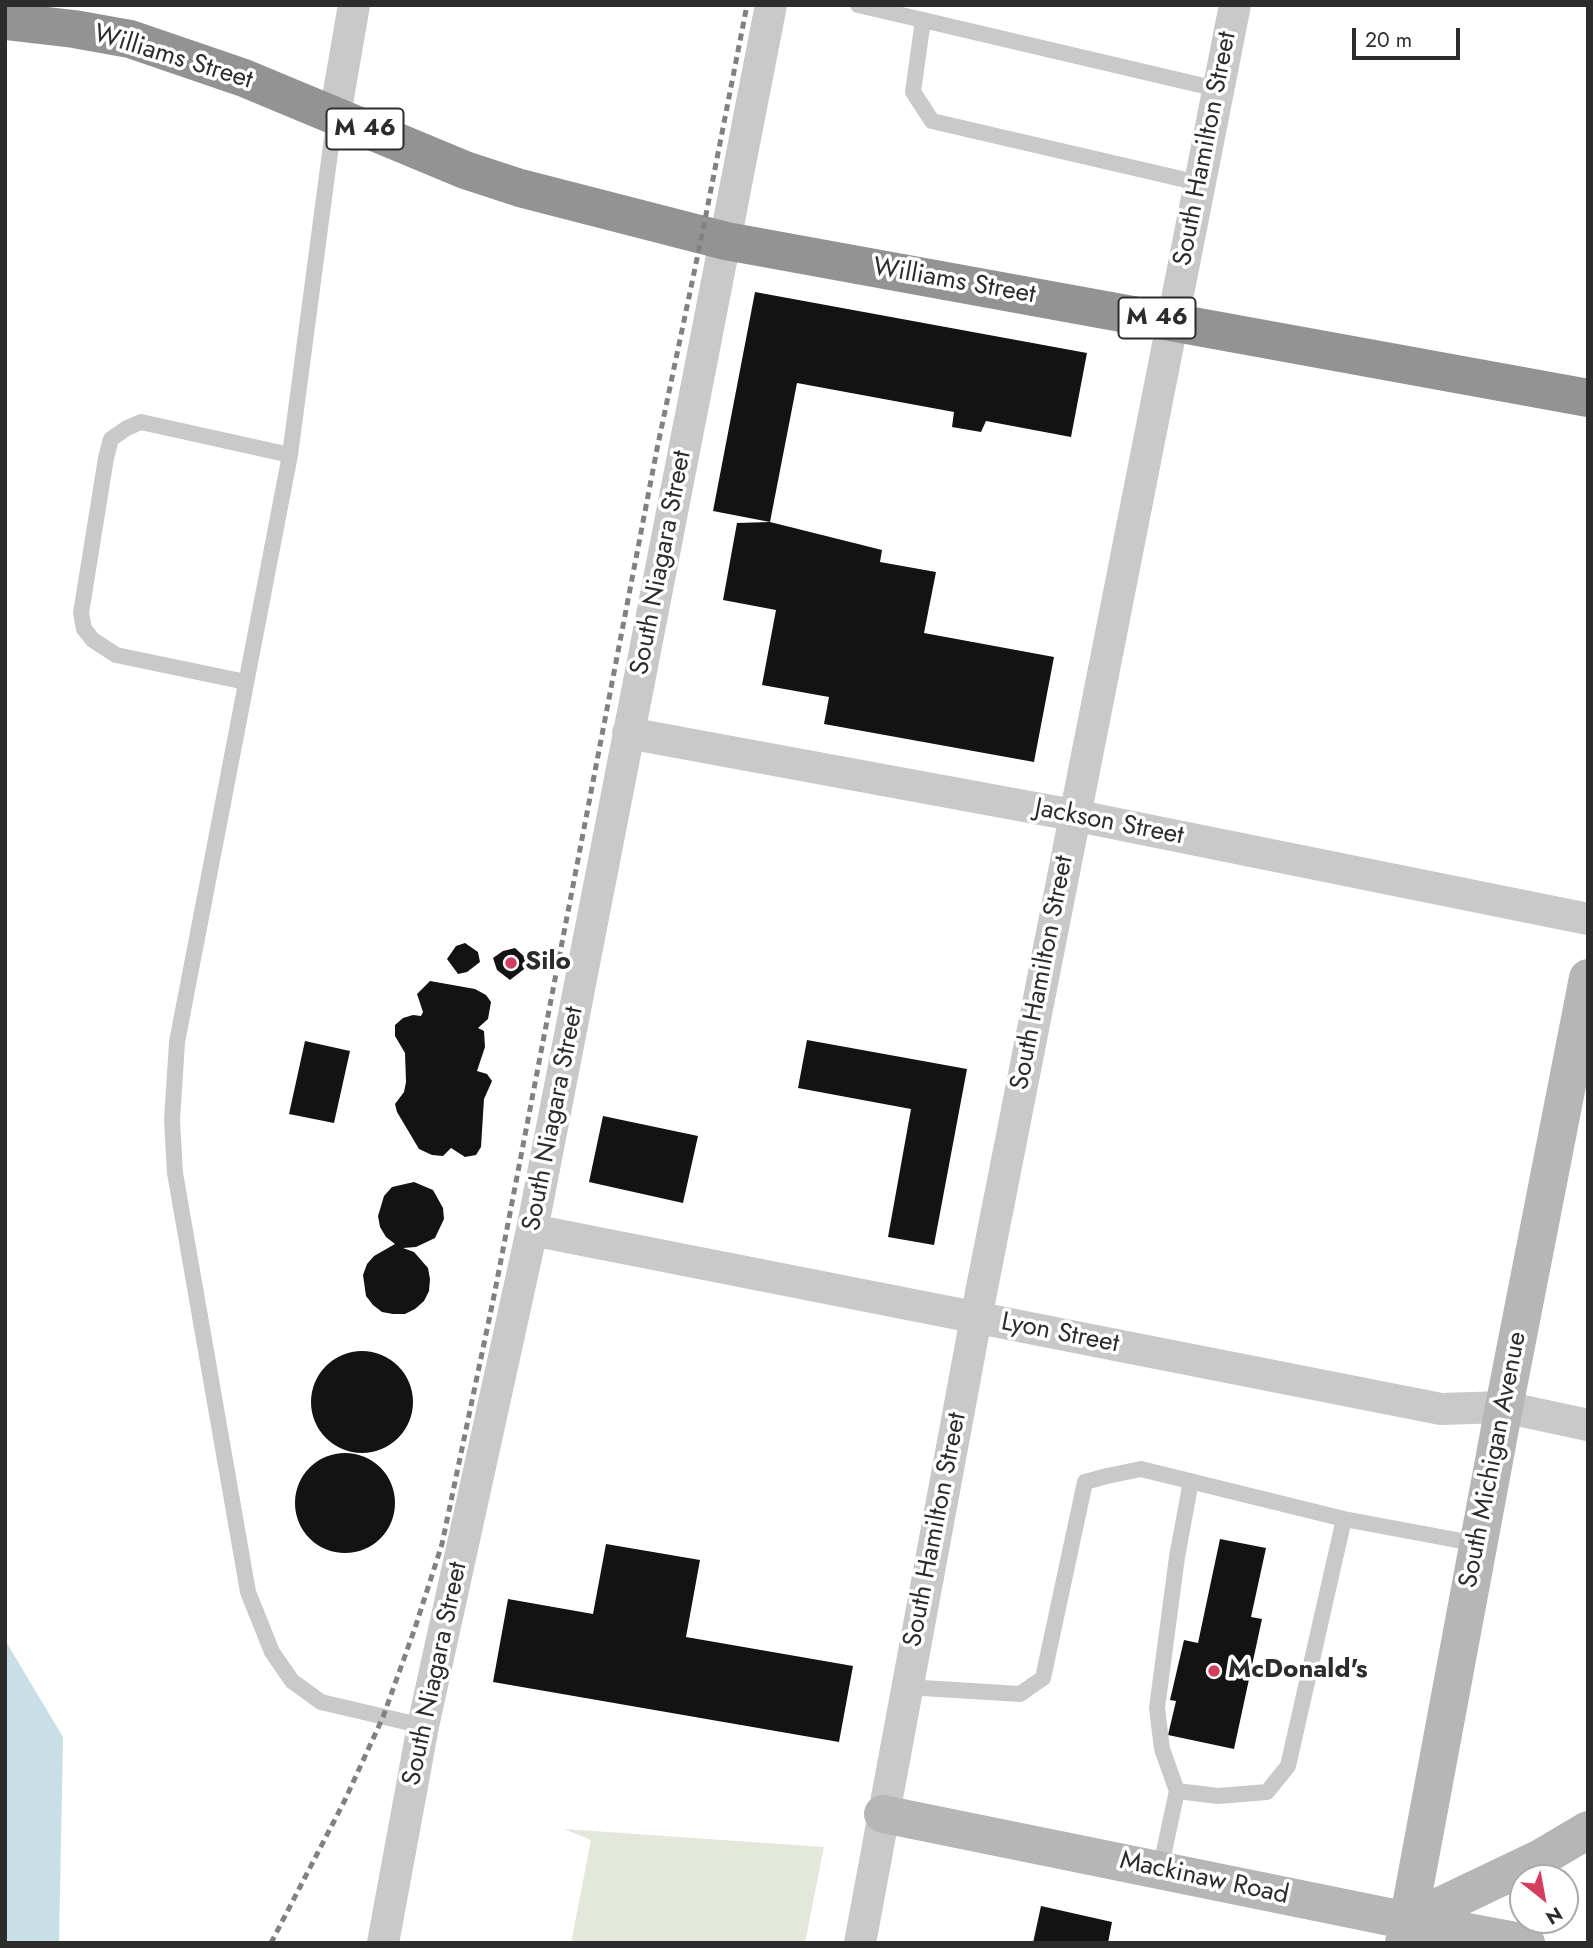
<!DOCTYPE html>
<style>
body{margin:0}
#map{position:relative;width:1593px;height:1948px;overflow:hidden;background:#fff;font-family:Jost,sans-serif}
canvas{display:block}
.frame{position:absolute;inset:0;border:7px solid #2c2c2c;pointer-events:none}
.north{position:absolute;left:1509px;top:1864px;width:70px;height:70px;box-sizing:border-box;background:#fff;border:2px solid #ababab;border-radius:50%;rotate:149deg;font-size:19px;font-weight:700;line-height:28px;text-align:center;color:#2c2c2c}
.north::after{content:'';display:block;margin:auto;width:24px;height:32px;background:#d33e5e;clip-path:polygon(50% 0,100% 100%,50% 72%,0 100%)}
.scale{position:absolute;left:1352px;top:28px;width:108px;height:32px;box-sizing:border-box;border:4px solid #2c2c2c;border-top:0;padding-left:9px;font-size:21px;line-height:24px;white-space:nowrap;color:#2c2c2c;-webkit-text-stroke:5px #fff;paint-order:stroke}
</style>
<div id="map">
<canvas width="1593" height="1948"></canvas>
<div class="frame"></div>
<div class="north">N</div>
<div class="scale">20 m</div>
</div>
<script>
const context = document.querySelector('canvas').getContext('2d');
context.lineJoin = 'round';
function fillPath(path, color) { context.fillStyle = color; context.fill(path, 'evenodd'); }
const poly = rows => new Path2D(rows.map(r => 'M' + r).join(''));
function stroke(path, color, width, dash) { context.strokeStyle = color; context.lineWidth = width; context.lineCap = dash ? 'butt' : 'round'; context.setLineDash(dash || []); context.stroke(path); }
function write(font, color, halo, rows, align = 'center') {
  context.font = font + ' Jost,sans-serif'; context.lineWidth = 7; context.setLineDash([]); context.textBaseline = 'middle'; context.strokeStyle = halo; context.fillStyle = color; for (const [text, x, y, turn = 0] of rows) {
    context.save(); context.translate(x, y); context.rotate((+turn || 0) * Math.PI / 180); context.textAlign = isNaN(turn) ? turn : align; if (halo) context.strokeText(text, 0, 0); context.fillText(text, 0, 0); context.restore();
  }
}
const green = poly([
 [564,1829,824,1847,805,1943,571,1943,591,1840]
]);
const water = poly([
 [5,1640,63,1737,59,1943,5,1943]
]);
const building = poly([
 [755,292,1087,353,1071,437,986,421,981,432,952,427,954,412,797,383,770,522,713,511],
 [770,522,882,550,880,562,936,572,924,633,1054,657,1034,762,824,724,829,697,762,685,776,610,723,600,737,523],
 [465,943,478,952,480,962,467,972,458,974,447,959,456,946],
 [515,948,528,960,528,966,510,980,497,970,493,958,503,951],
 [430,981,475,989,486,995,491,1002,488,1019,478,1028,484,1031,485,1047,477,1071,487,1074,492,1081,484,1099,481,1147,476,1155,465,1157,451,1148,443,1156,432,1155,419,1149,397,1112,395,1104,404,1092,406,1082,405,1053,395,1036,395,1025,403,1018,413,1015,421,1016,423,1012,417,994],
 [807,1040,967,1069,934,1245,888,1237,911,1109,798,1088],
 [305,1041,350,1051,334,1123,289,1114],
 [603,1116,698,1136,683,1203,589,1182],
 [414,1182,433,1190,443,1208,444,1219,435,1238,416,1247,403,1248,414,1252,428,1268,430,1279,429,1291,424,1301,415,1309,405,1314,393,1314,382,1312,373,1305,366,1296,363,1275,367,1264,374,1256,395,1244,386,1237,380,1227,378,1216,384,1196,392,1187],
 '311 1402a51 51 0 1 1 102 0a51 51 0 1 1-102 0Z',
 '295 1503a50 50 0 1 1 100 0a50 50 0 1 1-100 0Z',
 [1220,1539,1266,1548,1251,1617,1262,1619,1234,1749,1168,1735,1176,1701,1170,1700,1184,1640,1198,1643],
 [606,1544,700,1560,686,1637,853,1666,839,1742,493,1682,508,1599,593,1614],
 [1041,1906,1112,1922,1108,1943,1033,1943]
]);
const lane = poly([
 [858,5,923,20],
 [335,115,290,455,177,1042,172,1120,175,1173,248,1592,272,1652,292,1681,321,1702,423,1726],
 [1199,183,932,121,913,92,923,20,1217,89],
 [246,682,116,655,93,640,84,629,81,613,106,458,111,439,127,428,141,422,290,455],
 [1191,1481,1177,1557,1157,1708,1162,1749,1177,1791,1218,1796,1267,1792,1288,1766,1344,1519],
 [906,1687,1020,1694,1043,1678,1085,1482,1107,1476,1141,1469,1344,1519,1478,1544],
 [1160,1870,1177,1791]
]);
const street = poly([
 [335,115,354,5],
 [628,733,1073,815,1588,919],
 [532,1230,1441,1409,1504,1407,1588,1425],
 [383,1943,423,1726,532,1230,771,5],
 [860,1943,976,1318,1235,5]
]);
const secondary = poly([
 [883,1814,1409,1921,1526,1943],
 [1409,1921,1539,1859,1588,1830],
 [1404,1943,1504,1407,1588,978]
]);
const highway = poly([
 [5,21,74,29,130,39,244,78,465,170,520,188,726,241,1588,398]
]);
const rail = poly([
 [271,1943,344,1802,383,1717,415,1628,442,1544,495,1291,657,449,702,235,747,5]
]);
const markers = [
 [511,963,7,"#d33e5e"],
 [1214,1671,7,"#d33e5e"]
];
const shields = [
 [365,129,77],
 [1157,318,77]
];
const shieldNames = [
 ["M 46",365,129],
 ["M 46",1157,318]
];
const streetNames = [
 ["Williams Street",173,58,17],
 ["South Hamilton Street",1206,149,-79],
 ["Williams Street",954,282,10],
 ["South Niagara Street",662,563,-79],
 ["Jackson Street",1109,823,11],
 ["South Hamilton Street",1043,973,-79],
 ["South Niagara Street",554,1119,-79],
 ["Lyon Street",1060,1334,11],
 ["South Michigan Avenue",1494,1460,-79],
 ["South Hamilton Street",936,1530,-79],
 ["South Niagara Street",436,1674,-78],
 ["Mackinaw Road",1204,1879,12]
];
const poiNames = [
 ["Silo",525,963],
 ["McDonald's",1228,1671]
];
fillPath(green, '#e4e8da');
fillPath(water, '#c8dfe6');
fillPath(building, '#131313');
stroke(lane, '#c9c9c9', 16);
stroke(street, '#c9c9c9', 32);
stroke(secondary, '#b6b6b6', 38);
stroke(highway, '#939393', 38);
stroke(rail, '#818181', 5, [7, 5]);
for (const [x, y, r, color] of markers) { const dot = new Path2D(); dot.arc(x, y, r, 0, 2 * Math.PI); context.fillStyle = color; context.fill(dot); stroke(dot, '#fff', 2.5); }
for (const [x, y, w] of shields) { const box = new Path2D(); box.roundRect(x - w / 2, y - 20.5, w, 41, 5); context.fillStyle = '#fff'; context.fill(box); stroke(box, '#2c2c2c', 2); }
write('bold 24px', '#2c2c2c', null, shieldNames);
write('26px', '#2c2c2c', '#fff', streetNames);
write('bold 26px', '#2c2c2c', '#fff', poiNames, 'left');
</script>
